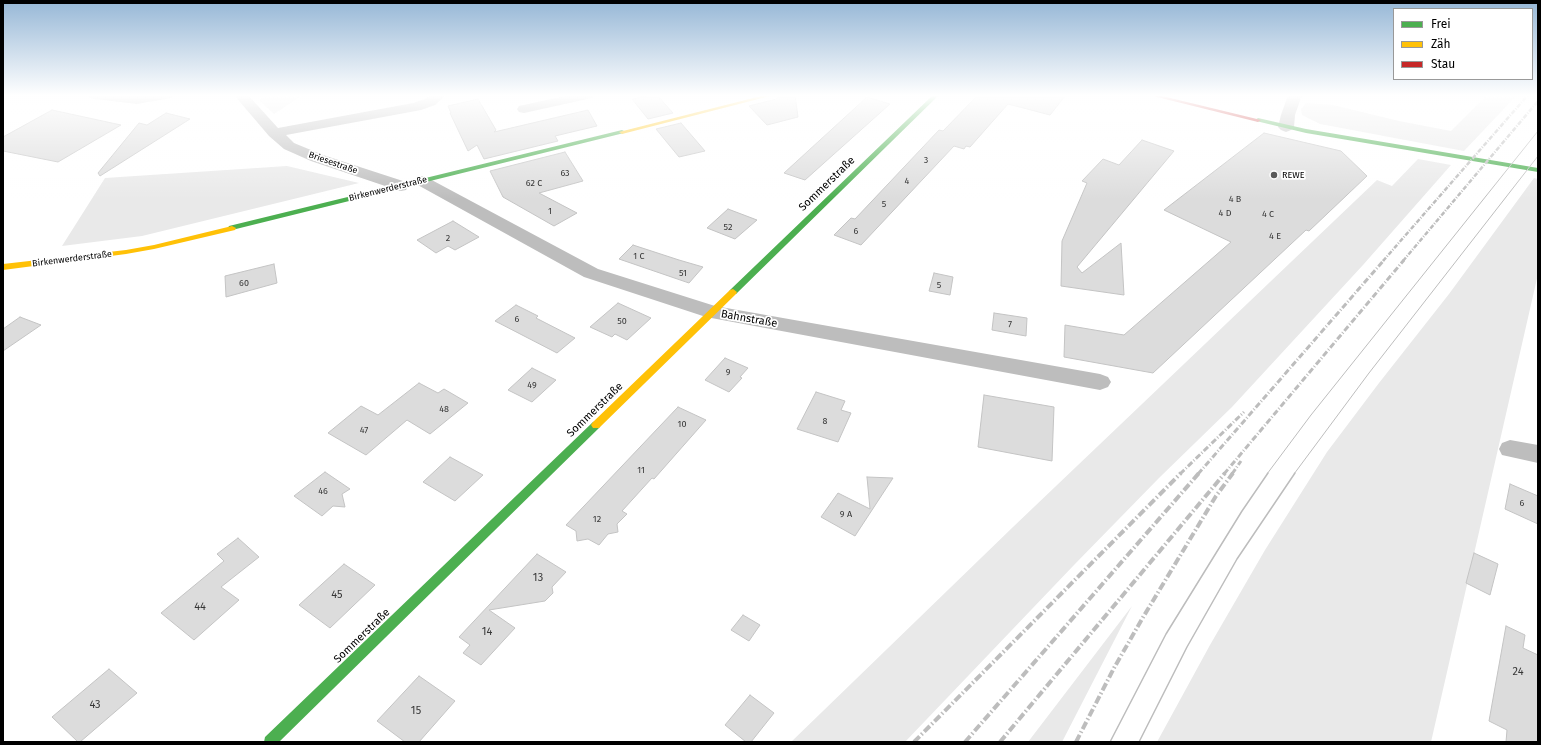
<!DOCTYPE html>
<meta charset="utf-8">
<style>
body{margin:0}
#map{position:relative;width:1541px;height:745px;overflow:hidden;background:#fff;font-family:"Fira Sans",sans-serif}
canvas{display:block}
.frame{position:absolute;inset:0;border:4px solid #000;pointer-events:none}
.legend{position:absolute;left:1393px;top:8px;width:140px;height:72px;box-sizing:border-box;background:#fff;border:1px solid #999;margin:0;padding:5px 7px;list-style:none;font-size:12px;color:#000}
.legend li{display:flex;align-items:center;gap:8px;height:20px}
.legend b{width:20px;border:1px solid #999}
</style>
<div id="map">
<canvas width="1541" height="745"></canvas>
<div class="frame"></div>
<ul class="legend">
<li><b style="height:5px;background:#4caf50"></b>Frei</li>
<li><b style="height:5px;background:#ffc107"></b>Zäh</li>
<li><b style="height:5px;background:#c62828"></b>Stau</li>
</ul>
</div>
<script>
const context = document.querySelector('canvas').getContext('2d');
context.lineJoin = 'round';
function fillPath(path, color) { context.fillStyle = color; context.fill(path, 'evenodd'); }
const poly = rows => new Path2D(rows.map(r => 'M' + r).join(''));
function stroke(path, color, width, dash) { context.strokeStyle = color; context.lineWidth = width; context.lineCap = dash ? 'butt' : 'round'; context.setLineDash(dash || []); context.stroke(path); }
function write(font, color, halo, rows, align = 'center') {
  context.font = font + ' "Fira Sans",sans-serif'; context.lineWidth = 3.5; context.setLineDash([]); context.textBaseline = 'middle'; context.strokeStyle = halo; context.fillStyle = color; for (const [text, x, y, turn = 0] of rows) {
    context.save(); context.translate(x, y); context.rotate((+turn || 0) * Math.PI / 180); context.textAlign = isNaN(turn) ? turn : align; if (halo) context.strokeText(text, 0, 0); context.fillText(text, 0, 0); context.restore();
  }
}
const green = poly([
 [267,95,303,95,274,114,259,100],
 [1487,95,1517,95,1464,151,1320,124,1302,115,1301,109,1306,103,1333,105,1399,121,1451,131],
 [1418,159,1451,165,1363,265,1232,407,1159,478,1074,565,905,742,791,742,1013,527,1377,180,1392,186],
 [287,166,359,183,142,236,62,246,105,178],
 [1534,178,1538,179,1538,274,1431,742,1157,742,1210,645,1265,550,1327,452,1379,383,1449,294],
 [1132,606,1062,742,1028,742]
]);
const building = poly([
 [652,95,657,95,673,113,648,119,632,99,652,95],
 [780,95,795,95,798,117,767,125,749,106,776,99,780,95],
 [978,95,1066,95,1050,115,1008,104,970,147,966,146,964,149,954,146,861,245,834,235,851,218,855,219,939,130,943,131,978,95],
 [867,97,890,104,805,180,784,173,867,97],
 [478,99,496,130,494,132,588,110,597,126,555,136,558,141,484,159,477,145,468,151,450,113,451,113,448,106,478,99],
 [52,110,121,125,58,162,3,151,3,137,52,110],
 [166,113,190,119,100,176,98,173,139,123,147,125,166,113],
 [681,123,705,151,679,157,656,129,681,123],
 [1264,133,1341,151,1367,176,1309,231,1306,230,1153,373,1064,357,1065,325,1124,335,1231,242,1164,210,1264,133],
 [1142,140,1174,151,1077,267,1082,273,1121,243,1124,295,1061,286,1062,241,1087,183,1082,181,1103,159,1119,165,1142,140],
 [565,152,583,181,539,193,577,213,554,226,503,197,490,171,565,152],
 [728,209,757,220,735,239,707,228,728,209],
 [453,221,479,237,455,250,448,246,436,253,417,240,453,221],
 [633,245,679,260,703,267,689,283,619,259,633,245],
 [274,264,277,283,226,297,225,276,274,264],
 [934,273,953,277,950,295,929,291,934,273],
 [618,303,651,318,627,340,615,334,612,337,590,327,618,303],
 [516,305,538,316,536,318,575,338,557,353,495,321,516,305],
 [994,313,1027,318,1026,336,992,330,994,313],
 [20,317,41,325,3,351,3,329,20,317],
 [725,358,748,368,740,377,742,378,729,392,705,380,725,358],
 [532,368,556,380,532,402,508,390,532,368],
 [419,383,438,393,444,389,468,403,430,434,407,420,366,455,328,433,361,406,378,415,419,383],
 [816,392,845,401,841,410,851,413,838,442,797,429,816,392],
 [984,395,1054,407,1052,461,978,447,984,395],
 [678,407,706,420,654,479,652,478,622,511,627,514,617,524,618,532,608,534,599,545,588,539,577,541,576,531,566,525,678,407],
 [450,457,483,475,455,501,423,482,450,457],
 [325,472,350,489,342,494,345,507,333,506,322,516,294,496,325,472],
 [867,477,893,478,855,536,821,517,838,493,870,509,867,477],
 [1510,484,1538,496,1538,524,1505,509,1510,484],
 [238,538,259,557,221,587,239,600,194,640,161,613,224,561,217,554,238,538],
 [1474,553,1498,564,1490,595,1466,583,1474,553],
 [537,554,566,572,552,587,553,593,545,601,489,610,515,628,481,665,463,653,470,645,459,637,537,554],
 [344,564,375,585,330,628,299,605,344,564],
 [743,615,760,625,749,641,731,630,743,615],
 [1506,626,1525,635,1523,648,1538,655,1538,742,1506,742,1507,730,1489,721,1506,626],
 [109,669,137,693,80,742,78,742,52,717,109,669],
 [419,676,455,701,419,742,405,742,377,721,419,676],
 [750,695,774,713,751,742,746,742,725,725,750,695]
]);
const street = poly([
 [88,95,137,96,173,95,171,98,137,104,95,99,90,98,88,95],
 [234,95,248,95,278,128,413,103,425,99,430,95,446,95,435,105,421,110,286,135,294,143,323,155,406,182,408,186,406,190,400,191,311,161,284,149,269,136,234,95],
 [569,95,594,95,592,98,524,113,519,112,517,109,519,106,569,95],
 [1288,95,1302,95,1295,115,1294,127,1291,130,1286,132,1281,130,1278,127,1281,115,1288,95],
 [422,176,428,178,598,269,715,306,1100,374,1108,377,1111,382,1108,387,1100,390,706,317,584,277,416,184,414,181,416,178,422,176],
 [1510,440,1538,445,1538,463,1502,455,1499,449,1502,443,1510,440]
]);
const fast = poly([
 [933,95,939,95,736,294,730,294,729,292,730,290,933,95],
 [1258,118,1306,129,1538,168,1538,172,1306,133,1256,121,1255,120,1258,118],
 [622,130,624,131,624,133,232,230,228,228,229,226,622,130],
 [596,421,599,422,601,425,599,428,279,742,264,742,265,737,593,422,596,421]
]);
const slow = poly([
 [765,95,774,95,622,134,619,132,765,95],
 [232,226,236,228,235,230,154,249,126,254,3,270,3,264,126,250,154,245,232,226],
 [733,289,737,292,736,294,599,428,593,428,591,425,593,422,730,290,733,289]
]);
const jam = poly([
 [1149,95,1158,95,1261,120,1258,122,1149,95]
]);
const tramFar1 = poly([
 [1267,474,1311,415,1538,131],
 [1294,474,1369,373,1538,156]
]);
const tram = poly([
 [1110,742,1166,634,1242,511,1268,473],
 [1139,742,1187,647,1237,559,1295,473]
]);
const railFar2 = poly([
 [1383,261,1528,95],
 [1403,261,1538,101]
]);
const railFar1 = poly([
 [1180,474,1244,412],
 [1198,474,1384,260],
 [1224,474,1404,260],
 [1232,474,1241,461]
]);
const rail = poly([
 [914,742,1181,473],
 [965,742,1199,473],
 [1000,742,1225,473],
 [1076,742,1114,668,1142,619,1216,496,1233,473]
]);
const markers = [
 [1274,175,4,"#595959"]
];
const numberNames = [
 ["3",926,160],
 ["63",565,173],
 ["4",907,181],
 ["62 C",534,183],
 ["4 B",1235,199],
 ["5",884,204],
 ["1",550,211],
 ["4 D",1225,213],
 ["4 C",1268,214],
 ["52",728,227],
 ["6",856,231],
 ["4 E",1275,236],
 ["2",448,238],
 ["1 C",639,256],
 ["51",683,273],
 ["60",244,283],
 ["5",939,285],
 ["6",517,319],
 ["50",622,321],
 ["7",1010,324],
 ["9",728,372],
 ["49",532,385],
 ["48",444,409],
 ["8",825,421],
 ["10",682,424],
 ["47",364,430],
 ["11",641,470],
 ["46",323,491],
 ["6",1522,503],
 ["9 A",846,514],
 ["12",597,519]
];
const farStreetnames = [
 ["Briesestraße",333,163,19],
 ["Birkenwerderstraße",388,189,-14],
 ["Birkenwerderstraße",72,259,-7]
];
const farPoinames = [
 ["REWE",1282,175]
];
const streetNames = [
 ["Sommerstraße",827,184,-44],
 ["Bahnstraße",749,319,10],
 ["Sommerstraße",595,410,-44],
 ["Sommerstraße",362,636,-44]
];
const nearNumbernames = [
 ["13",538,578],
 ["45",337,595],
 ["44",200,607],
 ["14",487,632],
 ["24",1518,672],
 ["43",95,705],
 ["15",416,711]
];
fillPath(green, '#e9e9e9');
fillPath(building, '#dcdcdc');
stroke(building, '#c4c4c4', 1);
fillPath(street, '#bdbdbd');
fillPath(fast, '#4caf50');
fillPath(slow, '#ffc107');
fillPath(jam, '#c62828');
stroke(tramFar1, '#bdbdbd', 1);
stroke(tram, '#bdbdbd', 1.5);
stroke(railFar2, '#bdbdbd', 2.5, [4.5, 1.5, 1, 1.5]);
stroke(railFar1, '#bdbdbd', 3, [6, 2, 1, 2]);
stroke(rail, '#bdbdbd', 4, [8, 2.5, 1.5, 2.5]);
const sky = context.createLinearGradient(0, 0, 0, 199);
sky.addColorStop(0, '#96b7d6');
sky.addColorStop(0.48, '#fff');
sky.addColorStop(1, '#ffffff00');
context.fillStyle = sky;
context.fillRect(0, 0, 1541, 199);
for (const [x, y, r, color] of markers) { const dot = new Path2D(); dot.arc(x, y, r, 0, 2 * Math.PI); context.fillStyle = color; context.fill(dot); stroke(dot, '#fff', 1.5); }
write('9px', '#373737', null, numberNames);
write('9px', '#000', '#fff', farStreetnames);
write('9px', '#000', '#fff', farPoinames, 'left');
write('11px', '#000', '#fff', streetNames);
write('11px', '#373737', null, nearNumbernames);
</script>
